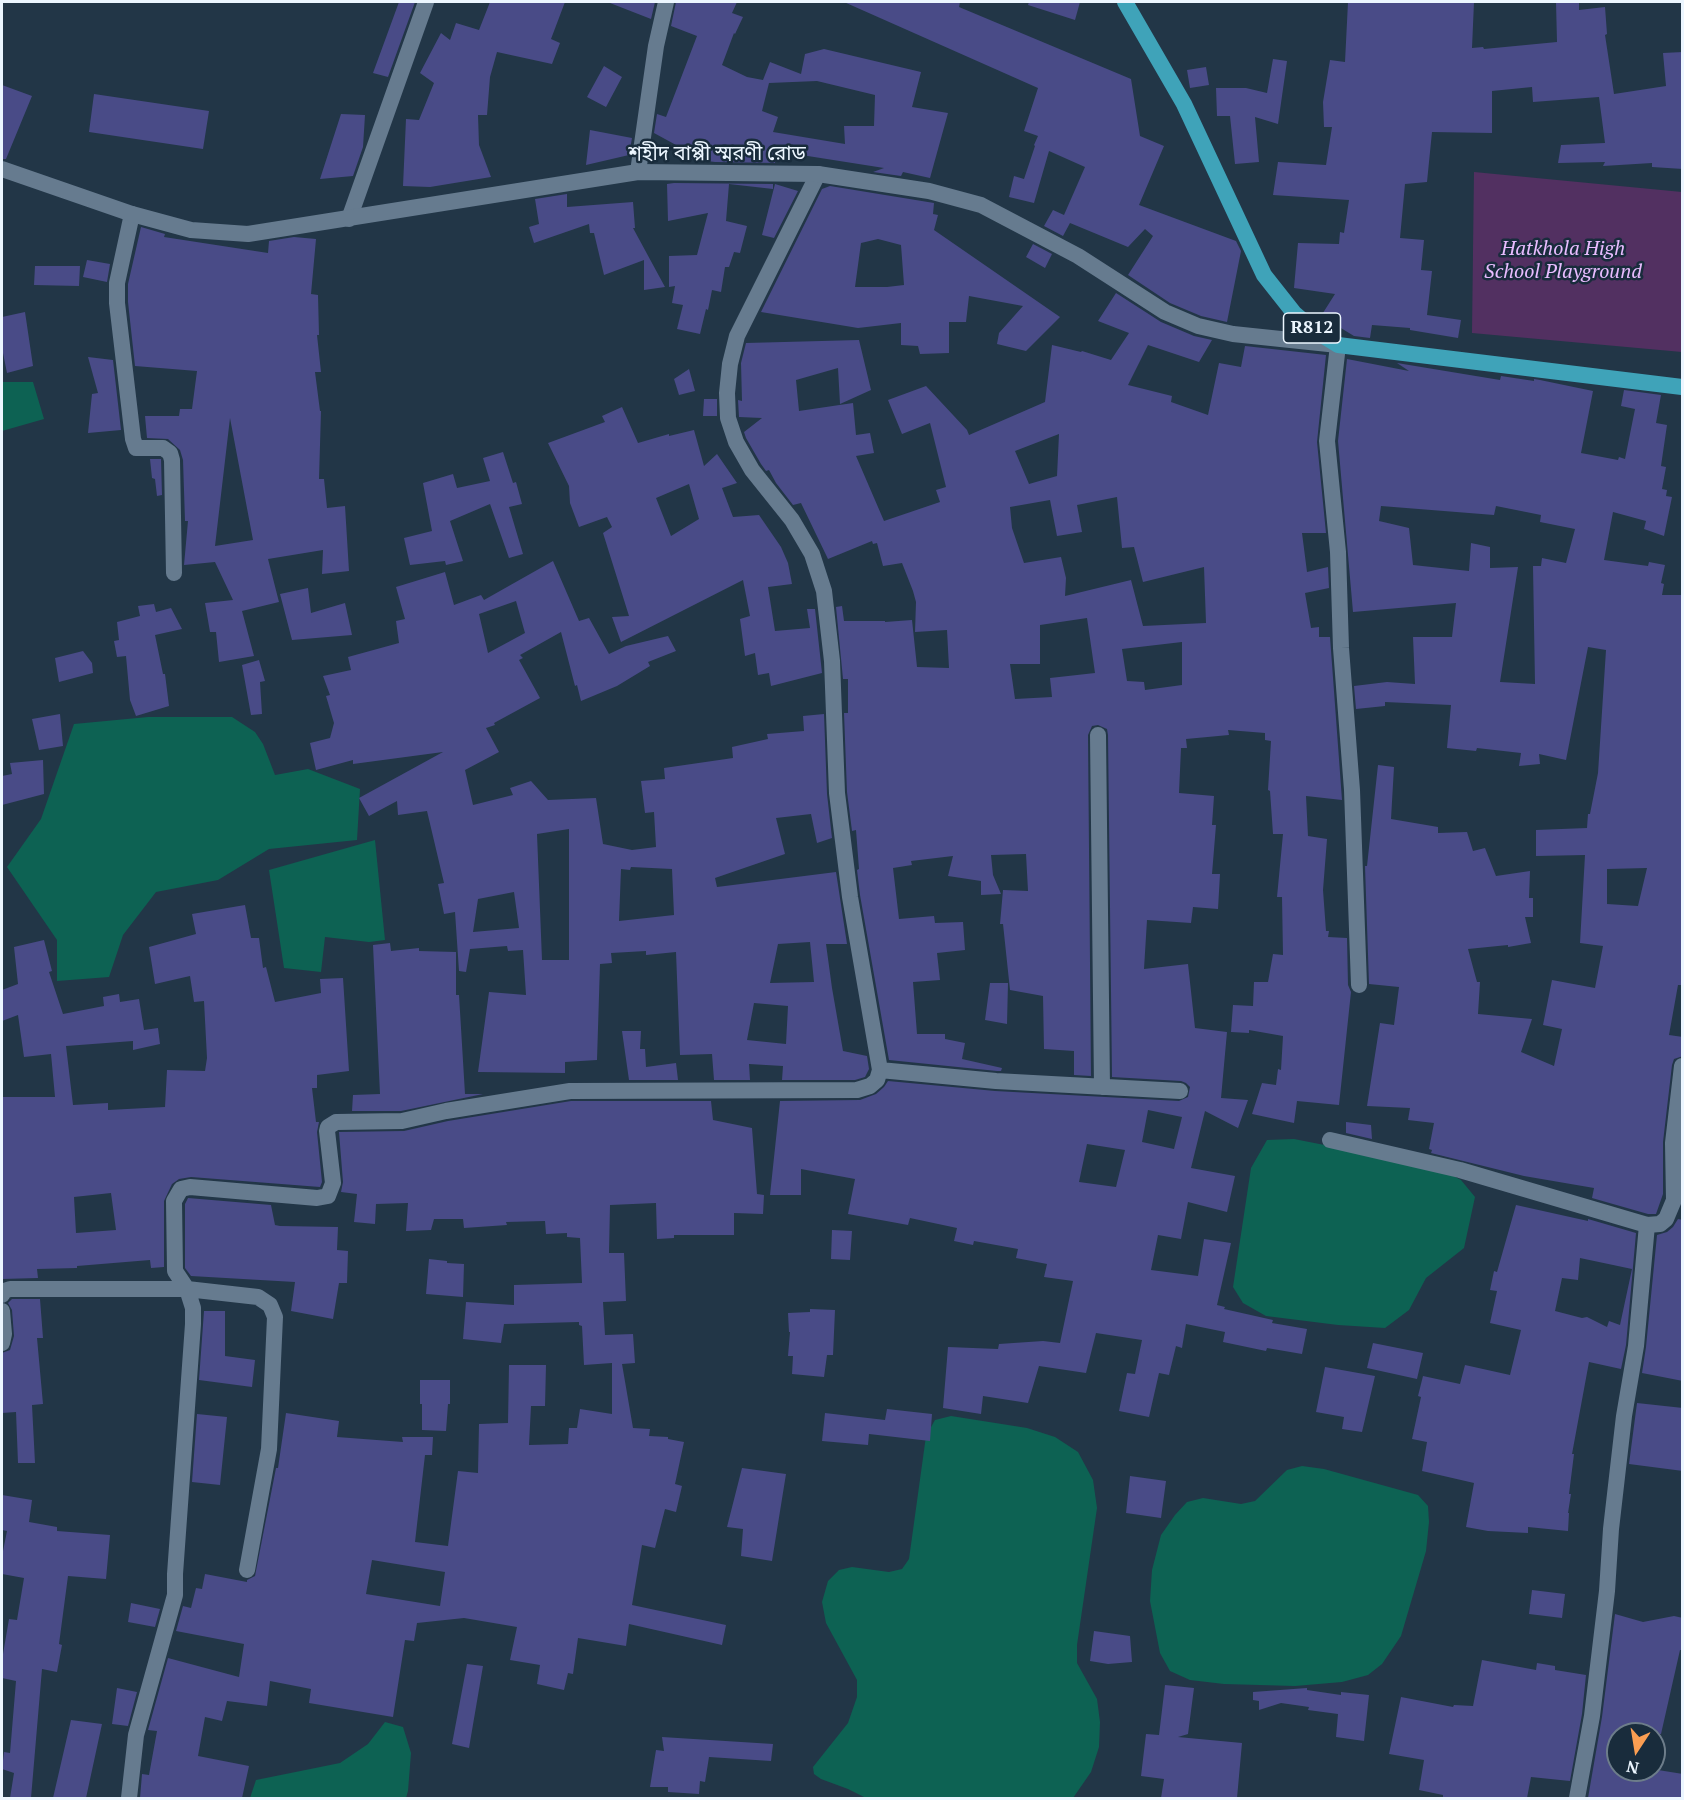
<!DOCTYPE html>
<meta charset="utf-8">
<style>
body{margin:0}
#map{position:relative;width:1684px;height:1800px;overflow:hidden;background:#223647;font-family:"PT Serif",serif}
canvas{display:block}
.frame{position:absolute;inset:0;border:3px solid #ecf6ff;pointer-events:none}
.north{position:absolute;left:1606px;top:1722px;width:60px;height:60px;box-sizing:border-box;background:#192c3c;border:2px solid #6d7d8a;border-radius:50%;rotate:192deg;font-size:16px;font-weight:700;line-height:24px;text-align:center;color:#ecf6ff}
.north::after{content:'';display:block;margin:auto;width:21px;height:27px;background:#fb9e52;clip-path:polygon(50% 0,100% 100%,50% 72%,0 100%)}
</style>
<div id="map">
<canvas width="1684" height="1800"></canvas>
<div class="frame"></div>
<div class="north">N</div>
</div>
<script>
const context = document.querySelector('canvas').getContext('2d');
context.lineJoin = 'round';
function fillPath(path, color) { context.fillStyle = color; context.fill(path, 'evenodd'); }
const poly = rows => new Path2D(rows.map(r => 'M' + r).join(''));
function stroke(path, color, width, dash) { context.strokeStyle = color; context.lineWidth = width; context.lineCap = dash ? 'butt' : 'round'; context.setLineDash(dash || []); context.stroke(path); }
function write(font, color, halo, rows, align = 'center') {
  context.font = font + ' "PT Serif","Noto Sans Bengali",serif'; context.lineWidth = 5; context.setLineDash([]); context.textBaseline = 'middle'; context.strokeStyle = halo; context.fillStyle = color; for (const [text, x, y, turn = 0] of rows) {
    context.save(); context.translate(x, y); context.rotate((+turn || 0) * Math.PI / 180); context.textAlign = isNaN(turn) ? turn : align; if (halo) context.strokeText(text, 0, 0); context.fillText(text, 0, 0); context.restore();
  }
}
const green = poly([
 [1474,172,1682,192,1682,352,1472,333]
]);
const water = poly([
 [2,382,33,382,44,419,2,431],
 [148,717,232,717,255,732,263,744,275,775,308,769,360,789,357,840,269,849,218,880,156,892,123,935,109,977,57,981,57,940,7,867,41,819,74,724],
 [375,840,385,940,369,942,325,937,321,972,284,968,269,870],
 [1294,1139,1436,1167,1461,1180,1475,1197,1464,1248,1426,1278,1409,1310,1385,1328,1338,1325,1266,1316,1243,1303,1233,1287,1251,1168,1267,1140],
 [951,1416,1027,1428,1055,1437,1078,1452,1093,1480,1097,1508,1077,1645,1077,1663,1097,1699,1100,1722,1099,1747,1091,1772,1073,1798,866,1798,848,1789,821,1779,814,1774,813,1767,848,1723,857,1697,857,1680,826,1623,822,1602,828,1581,839,1570,852,1567,889,1572,902,1569,909,1559,926,1436,935,1420],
 [1302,1466,1324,1469,1418,1495,1428,1506,1429,1522,1426,1551,1401,1636,1382,1664,1368,1675,1342,1682,1295,1686,1224,1684,1190,1680,1170,1671,1160,1653,1150,1601,1152,1570,1161,1535,1175,1515,1187,1502,1203,1498,1241,1504,1255,1501,1287,1470],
 [385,1722,403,1727,411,1753,408,1791,406,1798,250,1798,256,1780,340,1763,368,1744]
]);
const building = poly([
 [399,2,415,2,388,77,373,73],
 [490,2,565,2,551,39,560,43,552,64,497,52,490,77,487,115,478,115,479,145,491,177,430,187,403,186,406,119,419,120,434,83,420,73,441,33,450,40,456,23,479,30],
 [610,2,655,2,651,19,610,3],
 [676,2,737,2,732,13,743,17,735,34,734,33,722,65,747,77,763,80,770,62,801,74,805,54,824,49,921,72,912,107,948,113,930,178,903,172,901,176,873,172,884,168,776,151,775,163,715,162,684,158,687,151,654,133,657,114,666,117,697,36,671,26],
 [817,81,875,95,874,126,844,126,845,144,773,132,778,117,762,111,769,83],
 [844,2,960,2,959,7,1131,79,1140,136,1164,146,1139,205,1236,241,1241,251,1227,322,1201,316,1170,303,1128,275,1153,236,1145,229,1128,247,1070,223,1063,236,1044,226,1053,210,1064,215,1085,167,1049,151,1034,203,1009,197,1014,176,1024,179,1035,146,1034,145,1038,136,1024,131,1038,88],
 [1029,2,1080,2,1075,20,1028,5],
 [1348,2,1474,2,1472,48,1483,47,1484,49,1557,42,1556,2,1579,2,1579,10,1605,7,1607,34,1605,35,1614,94,1666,86,1663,53,1683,52,1683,169,1652,167,1652,163,1603,166,1605,162,1558,163,1561,145,1605,143,1599,97,1533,102,1532,87,1492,91,1492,133,1432,132,1427,182,1405,184,1400,238,1424,240,1421,270,1432,271,1427,315,1461,320,1458,338,1410,330,1410,328,1372,325,1370,338,1354,336,1321,316,1335,294,1294,288,1298,243,1339,244,1340,232,1344,233,1349,200,1273,195,1278,162,1326,165,1332,127,1324,127,1323,102,1330,60,1345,62],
 [1273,59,1287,61,1278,124,1255,117,1259,162,1235,164,1230,116,1217,116,1216,88,1246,88,1267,93],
 [604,66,622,77,606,107,587,97],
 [1206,67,1209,85,1190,88,1187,70],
 [2,85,32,96,6,159,2,159],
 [94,94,209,111,203,149,89,132],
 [341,114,365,115,363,147,353,176,320,179],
 [590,130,632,138,629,155,586,165],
 [674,183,773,184,773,189,729,184,726,221,747,226,740,253,734,252,729,267,725,267,721,292,712,290,708,310,706,309,700,334,677,329,683,305,672,303,675,286,669,287,669,256,697,255,708,213,668,221,667,184],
 [775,184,798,191,774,238,762,235],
 [830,186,934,203,933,214,938,215,934,230,1060,317,1026,351,997,344,999,333,1023,306,969,296,966,322,949,322,949,353,920,354,918,346,901,345,901,323,858,328,761,312,822,189],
 [878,239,901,245,904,285,887,287,855,287,861,243],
 [567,194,567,207,633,202,635,228,633,228,665,287,644,290,644,260,604,275,594,233,590,233,589,224,534,243,529,227,539,224,535,199],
 [141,227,165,234,164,237,268,253,269,241,294,237,316,239,311,294,318,295,319,335,317,335,321,372,315,372,320,411,321,411,319,479,324,479,327,508,345,506,349,571,322,574,323,550,268,559,279,602,242,611,254,656,219,662,216,632,210,632,205,603,233,600,215,562,184,565,188,521,185,521,183,460,180,450,168,439,147,438,145,416,179,416,180,409,192,409,197,371,135,366,128,302,128,284],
 [230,418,253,540,215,546],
 [1033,244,1052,254,1045,268,1026,257],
 [87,260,110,264,107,282,83,277],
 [35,266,80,266,79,286,34,285],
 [1116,293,1161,322,1194,336,1212,340,1199,362,1148,345,1128,385,1172,396,1171,402,1208,415,1219,363,1241,367,1245,346,1326,355,1317,442,1326,533,1302,533,1307,572,1328,567,1329,588,1305,593,1311,628,1319,627,1319,637,1330,637,1342,800,1306,796,1308,836,1327,839,1323,890,1326,931,1329,931,1328,937,1347,938,1348,985,1351,992,1339,1105,1297,1101,1294,1123,1252,1114,1262,1083,1276,1085,1278,1069,1281,1070,1283,1036,1249,1030,1249,1033,1231,1032,1233,1005,1253,1006,1254,982,1268,982,1273,954,1283,955,1282,897,1277,897,1283,834,1273,834,1270,791,1268,790,1271,741,1265,740,1265,733,1228,730,1229,735,1186,739,1187,748,1181,748,1179,793,1214,796,1212,825,1216,825,1212,874,1220,874,1218,909,1193,907,1191,923,1147,920,1144,969,1188,964,1195,1028,1227,1032,1221,1098,1248,1100,1238,1128,1205,1111,1191,1168,1235,1176,1227,1212,1188,1202,1181,1239,1158,1235,1151,1270,1198,1276,1204,1239,1231,1243,1217,1305,1225,1307,1224,1309,1273,1320,1272,1323,1307,1329,1302,1354,1267,1348,1266,1351,1223,1342,1225,1332,1186,1324,1182,1348,1176,1346,1169,1375,1159,1373,1149,1417,1119,1411,1127,1373,1135,1374,1142,1340,1096,1333,1086,1373,1039,1366,1028,1403,983,1396,981,1414,943,1408,948,1347,998,1349,999,1344,1043,1341,1060,1343,1073,1281,1044,1277,1047,1264,1016,1258,1018,1249,974,1241,973,1245,954,1241,957,1228,910,1218,908,1225,848,1214,855,1179,801,1169,801,1195,770,1195,780,1101,860,1100,876,1094,884,1087,888,1081,995,1091,1179,1101,1188,1097,1190,1087,1186,1083,1181,1081,1112,1077,1108,735,1107,729,1098,725,1092,726,1088,735,1091,1076,1074,1075,1074,1051,1044,1049,1043,996,1010,990,1003,924,1000,924,1003,890,1028,891,1026,854,991,855,993,875,1001,894,981,895,981,881,948,876,953,856,911,861,912,865,893,868,899,919,934,916,935,923,963,922,965,950,937,953,940,980,913,982,917,1034,945,1034,945,1039,965,1043,962,1059,1002,1068,1001,1071,997,1071,889,1060,860,895,857,870,859,869,856,830,852,831,847,792,844,713,848,713,848,679,843,679,836,607,842,606,844,621,885,621,885,622,912,620,917,667,949,668,947,630,915,632,916,602,913,591,902,563,883,566,877,543,873,544,872,541,828,559,801,503,793,505,776,483,769,470,766,471,761,464,746,438,744,432,762,418,739,417,738,400,742,401,741,363,746,343,859,340,871,390,840,404,838,368,796,380,799,411,853,403,856,435,870,433,874,453,856,456,884,521,940,502,936,490,946,487,930,423,902,434,888,400,926,386,967,430,969,435,1045,402,1052,345,1081,352,1082,351,1111,360,1129,333,1098,321],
 [1059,434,1057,476,1029,484,1015,451],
 [1117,497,1122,548,1134,547,1143,582,1204,567,1206,623,1143,626,1131,580,1065,596,1066,578,1061,557,1024,563,1012,528,1010,507,1050,500,1057,536,1082,532,1077,505],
 [1087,618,1095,673,1050,678,1052,697,1015,699,1010,664,1040,664,1040,625],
 [1182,642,1182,685,1145,690,1144,682,1127,681,1122,649],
 [1148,1110,1182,1117,1174,1149,1142,1142],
 [1087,1144,1125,1150,1116,1187,1079,1182],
 [25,312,33,366,7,373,2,348,2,317],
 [88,357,113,360,121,430,88,433,92,394,98,393],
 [1347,359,1409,371,1397,363,1500,380,1501,376,1534,381,1534,379,1540,380,1593,391,1581,453,1618,460,1619,457,1625,459,1635,409,1621,406,1624,390,1661,395,1656,423,1667,425,1661,466,1666,467,1662,489,1667,490,1666,496,1672,497,1664,536,1644,529,1646,521,1613,512,1604,560,1648,566,1649,562,1665,565,1661,583,1664,584,1662,595,1683,595,1683,985,1678,985,1669,1035,1683,1037,1683,1056,1674,1059,1672,1065,1663,1142,1663,1194,1656,1214,1648,1214,1592,1198,1594,1188,1524,1176,1431,1153,1432,1150,1429,1149,1434,1123,1408,1120,1410,1108,1367,1106,1380,1023,1394,1025,1399,987,1369,984,1365,866,1367,866,1378,765,1394,767,1391,819,1438,827,1438,833,1467,832,1473,851,1485,848,1496,876,1530,871,1529,898,1533,898,1533,917,1525,917,1531,943,1508,947,1508,945,1468,949,1477,982,1480,982,1478,1014,1532,1019,1521,1052,1554,1066,1562,1029,1543,1025,1552,980,1595,988,1603,946,1580,943,1585,855,1536,856,1536,830,1587,828,1588,814,1590,814,1598,773,1606,650,1588,647,1566,760,1539,754,1540,764,1519,766,1521,753,1477,748,1476,751,1447,748,1451,705,1385,702,1385,706,1356,709,1354,686,1387,682,1415,684,1413,637,1452,637,1456,603,1353,612,1338,441],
 [1381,506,1494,515,1496,506,1541,515,1540,522,1575,529,1566,563,1542,558,1541,566,1533,566,1535,684,1500,682,1518,567,1490,568,1490,547,1471,543,1469,571,1413,565,1409,528,1379,521],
 [1647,868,1638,906,1607,904,1607,869],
 [689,369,695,391,679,395,674,379],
 [704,399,717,399,717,416,703,416],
 [622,407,638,443,669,434,669,436,694,430,704,466,717,454,737,483,722,488,733,517,759,515,781,547,788,563,792,584,768,587,775,631,810,628,807,609,815,609,822,673,771,686,769,673,758,675,755,653,745,656,740,619,750,616,743,580,621,642,612,617,629,616,603,533,612,527,607,517,579,527,570,503,569,486,548,443,605,422,602,416],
 [689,484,699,519,671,536,656,498],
 [503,452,513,483,516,482,522,504,509,507,523,554,509,558,490,504,450,521,463,561,446,565,445,561,410,565,404,538,432,531,423,483,453,474,457,488,490,481,483,458],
 [150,459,161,459,162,495,157,496,155,479,152,478],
 [553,561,579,621,589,618,609,654,626,646,668,636,676,651,648,662,650,666,617,686,581,701,577,685,575,686,561,632,520,655,523,658,519,660,540,698,494,723,495,725,486,728,499,752,465,770,473,805,513,795,510,788,531,781,548,800,596,798,603,844,632,850,656,847,654,812,645,813,641,781,665,779,664,768,733,758,732,747,768,739,767,734,804,731,803,716,824,714,827,794,832,838,817,843,811,814,776,818,785,854,715,878,717,887,836,872,847,944,826,944,832,988,843,1051,867,1056,869,1069,865,1077,855,1080,782,1080,783,1066,749,1064,750,1080,714,1080,712,1054,680,1055,676,952,646,955,646,951,611,953,612,963,600,964,597,1060,565,1062,565,1073,478,1072,489,992,526,995,523,950,508,951,507,946,470,949,466,972,459,971,455,912,444,914,438,884,444,883,427,811,398,815,397,801,369,816,359,798,443,752,353,764,353,760,316,770,310,743,330,738,334,723,326,696,330,695,323,676,351,670,348,657,399,643,396,621,405,619,396,587,445,572,454,605,481,595,484,600],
 [516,601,525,633,488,653,479,614],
 [569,829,569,960,542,960,537,834],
 [631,867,672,869,674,915,619,921,621,869,630,870],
 [514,892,519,928,473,932,478,899],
 [810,942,814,982,770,983,778,944],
 [754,1003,788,1006,786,1044,747,1040],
 [308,588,311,613,345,603,352,635,292,640,280,594],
 [154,604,156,612,171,608,182,629,155,635,163,674,165,674,169,706,136,716,130,700,126,656,117,657,114,641,119,640,117,622,140,616,138,606],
 [83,651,92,663,93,673,59,682,55,658],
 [259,660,265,681,260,682,262,714,251,715,242,665],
 [60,714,63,746,39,750,32,719],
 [43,760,44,794,2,805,2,776,12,774,10,763],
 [245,905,251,938,259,938,263,968,266,967,275,1002,321,993,320,979,343,978,349,1071,317,1075,317,1088,312,1088,316,1122,319,1122,317,1132,322,1182,320,1187,191,1177,179,1179,172,1184,164,1201,164,1267,151,1268,150,1260,77,1266,77,1268,37,1269,38,1278,2,1279,2,1097,55,1097,51,1054,24,1057,18,1015,2,1021,2,990,18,984,14,947,44,940,52,971,49,972,63,1014,104,1006,103,997,119,994,120,1002,139,999,144,1030,158,1028,160,1044,133,1050,133,1041,66,1046,73,1105,108,1103,108,1110,165,1107,167,1070,205,1071,207,1058,204,1001,194,1002,190,976,155,984,149,947,196,934,192,914],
 [111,1193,116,1230,76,1233,74,1197],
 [390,943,391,951,419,948,419,951,456,952,456,995,459,995,465,1094,483,1094,401,1111,352,1111,353,1095,380,1094,373,945],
 [990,983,1008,983,1007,1024,985,1020],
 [622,1031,641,1031,640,1049,645,1049,646,1067,676,1063,678,1080,629,1080],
 [571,1101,711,1101,713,1120,752,1128,757,1194,764,1195,763,1214,734,1213,734,1235,674,1235,674,1238,657,1239,656,1203,610,1205,609,1253,624,1253,626,1301,603,1302,605,1335,633,1334,635,1363,622,1364,633,1428,650,1429,649,1436,668,1437,668,1439,684,1442,675,1484,682,1486,676,1512,665,1509,655,1548,642,1545,632,1605,726,1625,722,1645,629,1624,626,1646,578,1638,573,1674,568,1673,564,1690,537,1684,540,1665,510,1660,517,1627,464,1618,417,1623,414,1641,405,1640,393,1717,309,1703,311,1689,270,1681,267,1706,227,1701,222,1721,205,1717,198,1756,249,1766,242,1798,140,1798,142,1774,149,1775,157,1731,148,1730,168,1658,239,1677,244,1644,176,1631,183,1606,191,1608,196,1588,202,1589,205,1574,247,1582,247,1580,255,1576,276,1468,278,1468,286,1413,339,1421,337,1437,403,1442,402,1437,433,1437,432,1455,425,1455,415,1542,448,1546,458,1471,478,1473,479,1424,508,1423,509,1365,546,1365,545,1406,531,1406,529,1445,568,1444,569,1428,577,1428,580,1409,612,1414,612,1363,584,1365,582,1326,579,1325,579,1322,504,1324,501,1343,463,1339,466,1302,514,1305,514,1285,582,1283,580,1238,567,1237,567,1233,546,1234,545,1221,506,1222,507,1225,464,1228,463,1219,434,1219,431,1230,406,1231,408,1203,376,1204,375,1224,354,1222,357,1194,341,1192,343,1182,339,1132,404,1131,448,1121],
 [372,1560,445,1572,440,1606,366,1594],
 [1346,1122,1371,1125,1372,1139,1346,1133],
 [188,1198,271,1205,275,1225,280,1226,338,1227,337,1250,348,1251,347,1283,339,1283,333,1319,291,1311,295,1282,191,1276,185,1268,185,1204],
 [1516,1205,1588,1221,1588,1219,1636,1233,1626,1345,1621,1369,1589,1362,1572,1454,1574,1454,1569,1494,1571,1494,1568,1513,1569,1513,1568,1531,1528,1527,1528,1533,1488,1531,1466,1527,1474,1483,1422,1471,1427,1442,1412,1439,1421,1397,1418,1396,1423,1376,1460,1384,1465,1365,1510,1375,1521,1330,1490,1323,1497,1291,1490,1290,1494,1271,1497,1272],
 [1580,1258,1632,1269,1620,1325,1609,1321,1607,1327,1587,1317,1582,1318,1555,1311,1562,1278,1578,1280],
 [1678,1219,1683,1220,1683,1381,1642,1373,1646,1347,1657,1235,1667,1232,1673,1227],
 [832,1230,852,1231,850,1260,831,1259],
 [429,1259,447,1261,447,1263,464,1264,463,1297,426,1294],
 [12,1299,40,1299,43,1338,37,1338,43,1404,32,1405,35,1463,18,1463,16,1412,2,1413,2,1353,10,1350,14,1336,12,1310,8,1303],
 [810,1309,835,1310,833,1355,827,1355,824,1377,792,1374,793,1356,788,1356,790,1332,789,1332,788,1313,810,1312],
 [204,1311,225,1311,225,1356,255,1360,252,1387,199,1380],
 [1373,1343,1423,1353,1417,1379,1367,1368],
 [1325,1367,1375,1376,1362,1432,1342,1429,1344,1417,1316,1412],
 [420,1380,450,1380,450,1404,448,1404,446,1431,422,1430,422,1404,420,1404],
 [1637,1403,1683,1408,1683,1471,1629,1464],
 [887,1409,932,1414,930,1441,869,1434,868,1445,822,1441,825,1413,885,1420],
 [197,1414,227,1417,220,1485,192,1482],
 [742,1468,786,1474,772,1561,741,1556,743,1529,727,1527],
 [1130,1476,1166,1481,1161,1518,1126,1513],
 [2,1495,32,1500,29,1522,57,1527,57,1531,110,1535,106,1579,68,1576,59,1644,62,1645,57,1672,42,1669,31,1798,10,1798,14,1773,2,1769,4,1752,10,1753,16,1681,2,1678,2,1660,9,1619,17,1620,24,1578,2,1574,2,1556,7,1531,2,1530],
 [1532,1590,1565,1594,1562,1618,1529,1614],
 [131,1603,160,1609,155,1627,128,1622],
 [1615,1614,1643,1622,1674,1616,1683,1618,1683,1650,1680,1650,1661,1734,1618,1734,1618,1770,1658,1770,1683,1774,1683,1798,1588,1798,1602,1717],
 [1094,1631,1130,1636,1132,1662,1108,1664,1090,1661],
 [1482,1660,1536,1670,1537,1663,1555,1666,1555,1670,1586,1675,1582,1714,1570,1781,1531,1777,1527,1798,1443,1798,1443,1795,1419,1790,1424,1760,1389,1754,1401,1697,1453,1707,1454,1705,1473,1706],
 [467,1664,483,1666,469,1748,452,1744],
 [1165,1685,1194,1688,1188,1734,1178,1737,1242,1743,1237,1798,1161,1798,1164,1779,1141,1776,1146,1734,1159,1735],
 [117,1688,137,1692,128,1726,112,1724],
 [1307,1688,1307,1690,1341,1695,1341,1692,1369,1695,1364,1741,1336,1737,1338,1714,1308,1710,1309,1707,1281,1703,1259,1710,1259,1701,1253,1700,1253,1692],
 [71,1720,102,1724,86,1798,53,1798],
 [662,1737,773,1744,771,1761,709,1757,705,1782,700,1781,699,1794,668,1792,668,1787,650,1787,656,1750,664,1751]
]);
const minor = poly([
 [638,172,656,46,666,2],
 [818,174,737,336,730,364,727,393,728,418,736,442,752,470,792,520,812,554,824,591,832,661,837,793,850,897,880,1070,996,1081,1180,1091],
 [132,214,117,283,117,303,133,439,136,448,163,448,170,453,172,460,174,573],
 [349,219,426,2],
 [1338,345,1327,441,1338,552,1341,648,1352,790,1359,985],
 [1098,735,1102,1087],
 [1330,1140,1460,1170,1647,1225],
 [2,1295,4,1291,10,1289,187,1289,258,1297,270,1305,275,1317,269,1449,247,1570],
 [2,1311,4,1334,2,1343],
 [129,1798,136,1735,175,1595,175,1574,193,1324,193,1308,187,1289,175,1271,174,1201,181,1189,190,1187,317,1198,328,1196,333,1183,327,1131,328,1127,336,1122,402,1121,446,1111,570,1091,857,1090,870,1086,877,1080,880,1070],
 [1577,1798,1592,1716,1607,1591,1611,1529,1624,1416,1636,1346,1647,1225,1660,1224,1666,1219,1674,1200,1673,1143,1682,1066]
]);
const tertiary = poly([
 [2,169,132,214,191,230,248,234,638,172,818,174,929,191,981,205,1078,256,1165,312,1198,326,1233,334,1338,345]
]);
const primary = poly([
 [1125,2,1184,104,1264,275,1294,313,1314,330,1338,345,1682,387]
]);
const shields = [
 [1312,328,57]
];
const shieldNames = [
 ["R812",1312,328]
];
const streetNames = [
 ["শহীদ বাপ্পী স্মরণী রোড",717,154]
];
const parkNames = [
 ["Hatkhola High",1563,249],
 ["School Playground",1563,272]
];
fillPath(green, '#523061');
fillPath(water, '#0d6253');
fillPath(building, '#494b87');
stroke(minor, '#667b8f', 16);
stroke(tertiary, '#667b8f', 16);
stroke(primary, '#3fa3b9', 16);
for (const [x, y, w] of shields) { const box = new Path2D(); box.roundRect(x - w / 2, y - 15, w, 30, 4.5); context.fillStyle = '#192c3c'; context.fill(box); stroke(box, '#ecf6ff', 1.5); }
write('bold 18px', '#ecf6ff', null, shieldNames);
write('20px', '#ecf6ff', '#192c3c', streetNames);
write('italic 20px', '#e9bcff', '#192c3c', parkNames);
</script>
